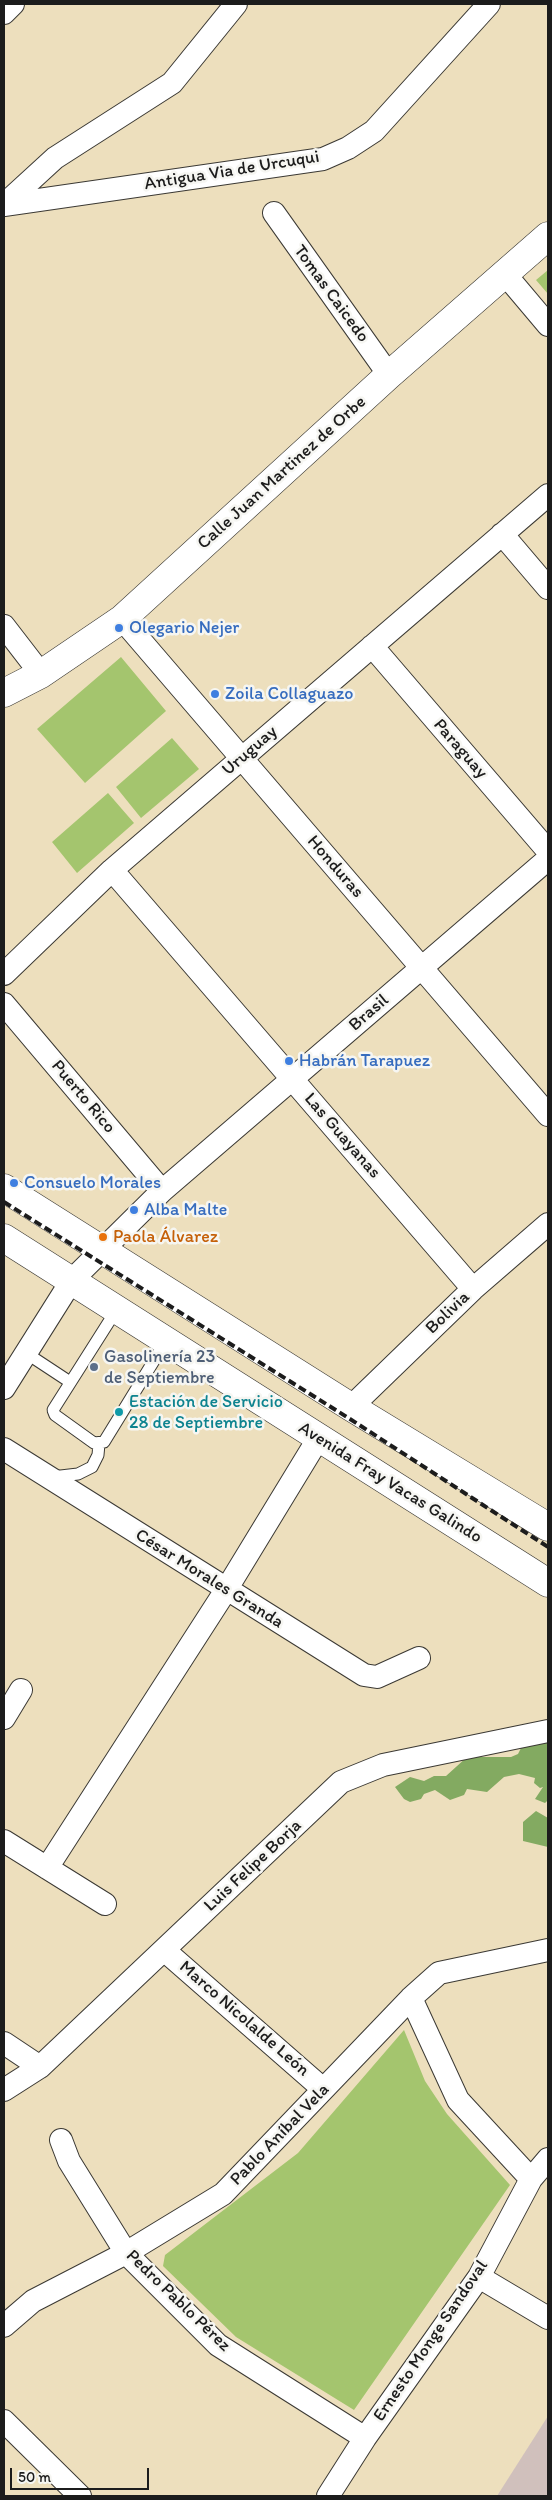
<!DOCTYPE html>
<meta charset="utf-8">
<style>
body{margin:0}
#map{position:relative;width:552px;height:2500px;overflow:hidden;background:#eddfbd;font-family:Itim,sans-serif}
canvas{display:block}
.frame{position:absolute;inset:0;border:5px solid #1c1c1c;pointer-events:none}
.scale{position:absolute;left:10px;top:2468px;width:139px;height:22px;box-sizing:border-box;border:2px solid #1c1c1c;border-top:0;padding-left:6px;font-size:15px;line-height:18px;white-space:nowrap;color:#1c1c1c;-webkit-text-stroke:4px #f6f6f2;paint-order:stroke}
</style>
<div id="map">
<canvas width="552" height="2500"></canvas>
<div class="frame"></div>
<div class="scale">50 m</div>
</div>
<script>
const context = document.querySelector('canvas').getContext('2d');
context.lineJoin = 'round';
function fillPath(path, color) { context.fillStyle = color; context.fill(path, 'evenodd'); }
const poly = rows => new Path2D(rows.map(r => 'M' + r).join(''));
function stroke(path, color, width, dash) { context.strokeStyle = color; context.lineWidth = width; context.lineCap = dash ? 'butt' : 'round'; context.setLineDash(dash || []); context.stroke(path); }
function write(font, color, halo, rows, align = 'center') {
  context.font = font + ' Itim,sans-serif'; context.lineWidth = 5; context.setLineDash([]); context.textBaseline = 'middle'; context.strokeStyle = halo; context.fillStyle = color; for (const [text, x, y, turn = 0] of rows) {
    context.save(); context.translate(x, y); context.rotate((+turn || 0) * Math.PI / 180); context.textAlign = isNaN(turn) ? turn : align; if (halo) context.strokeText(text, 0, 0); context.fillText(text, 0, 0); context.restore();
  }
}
const industrial = poly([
 [548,2416,548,2496,497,2496]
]);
const green = poly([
 [548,270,548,294,536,280],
 [121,657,166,711,85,783,37,729],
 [172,738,199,769,141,818,116,787],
 [108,793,134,823,77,873,52,842],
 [404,2030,425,2081,447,2114,510,2185,354,2410,236,2337,163,2266,165,2255,298,2153]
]);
const forest = poly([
 [527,1742,548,1743,548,1800,545,1803,535,1799,543,1787,540,1788,534,1783,535,1778,519,1774,504,1777,487,1792,467,1789,464,1795,450,1800,435,1790,424,1794,421,1799,410,1802,404,1799,395,1787,410,1777,424,1781,434,1776,446,1776,467,1757,511,1757,518,1754,522,1746],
 [536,1811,548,1818,548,1847,523,1841,523,1822]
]);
const lane = poly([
 [117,1309,53,1410,55,1415,94,1443,104,1442,166,1341],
 [26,1353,70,1382],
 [52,1477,78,1474,92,1467,98,1455,99,1444]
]);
const street = poly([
 [4,13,13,4],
 [6,203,55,158,172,83,236,4],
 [4,205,323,159,348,148,374,131,489,4],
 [274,213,389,375],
 [505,274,548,325],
 [502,534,548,588],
 [122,619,548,1115],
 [4,626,41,674],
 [372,646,548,851],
 [112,870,473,1289],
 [4,974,112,870,548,495],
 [4,1004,162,1191],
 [4,1388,72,1280,162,1191,548,859],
 [351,1407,473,1289,548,1224],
 [4,1449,364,1675,377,1677,419,1658],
 [4,1718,21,1690],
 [4,1841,105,1904],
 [47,1868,226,1590,318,1439],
 [164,1950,323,2089],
 [411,1998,458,2100,531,2179],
 [4,2043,40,2067],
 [4,2090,40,2067,341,1782,383,1765,548,1731],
 [61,2140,69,2161,126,2253,218,2345,365,2438],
 [479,2277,548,2318],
 [4,2326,33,2301,126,2253,223,2194,411,1998,439,1973,548,1950],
 [4,2421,80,2496],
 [328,2496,365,2438,479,2277,531,2179,548,2159]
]);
const secondary = poly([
 [4,693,41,674,122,619,389,375,548,236]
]);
const primary = poly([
 [4,1188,351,1407,548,1527],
 [4,1238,548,1583]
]);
const rail = poly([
 [4,1202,350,1419,548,1547]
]);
const markers = [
 [119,628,5,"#3f7fe0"],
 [215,694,5,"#3f7fe0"],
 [289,1061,5,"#3f7fe0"],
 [14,1183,5,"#3f7fe0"],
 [134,1210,5,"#3f7fe0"],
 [103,1237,5,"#e8710a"],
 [94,1367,5,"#5c6f8a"],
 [119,1412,5,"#0f9aa8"]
];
const streetNames = [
 ["Antigua Via de Urcuqui",232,171,-9],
 ["Tomas Caicedo",331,294,54],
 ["Calle Juan Martinez de Orbe",282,473,-42],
 ["Paraguay",460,749,49],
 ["Uruguay",250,751,-41],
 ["Honduras",335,867,49],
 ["Brasil",369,1013,-41],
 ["Puerto Rico",83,1097,50],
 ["Las Guayanas",342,1136,49],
 ["Bolivia",448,1313,-44],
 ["Avenida Fray Vacas Galindo",390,1483,32],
 ["César Morales Granda",209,1579,32],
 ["Luis Felipe Borja",253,1866,-43],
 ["Marco Nicolalde León",244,2019,41],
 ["Pablo Aníbal Vela",280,2135,-46],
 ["Pedro Pablo Pérez",178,2301,44],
 ["Ernesto Monge Sandoval",431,2341,-56]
];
const shopNames = [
 ["Olegario Nejer",129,628],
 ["Zoila Collaguazo",225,694],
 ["Habrán Tarapuez",299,1061],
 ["Consuelo Morales",24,1183],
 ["Alba Malte",144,1210]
];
const foodNames = [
 ["Paola Álvarez",113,1237]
];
const serviceNames = [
 ["Gasolinería 23",104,1357],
 ["de Septiembre",104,1378]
];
const cultureNames = [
 ["Estación de Servicio",129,1402],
 ["28 de Septiembre",129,1423]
];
fillPath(industrial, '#d0c0bc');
fillPath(green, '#a4c56e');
fillPath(forest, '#83aa61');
stroke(lane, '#3b3934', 13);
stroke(street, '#3b3934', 24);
stroke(secondary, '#3b3934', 29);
stroke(primary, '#3b3934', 29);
stroke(lane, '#fff', 11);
stroke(street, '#fff', 22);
stroke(secondary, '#fff', 28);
stroke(primary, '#fff', 28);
stroke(rail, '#1c1c1c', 4, [8, 4]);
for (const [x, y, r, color] of markers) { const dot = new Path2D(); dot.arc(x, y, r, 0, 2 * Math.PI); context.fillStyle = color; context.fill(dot); stroke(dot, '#f6f6f2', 2); }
write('18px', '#1c1c1c', '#f6f6f2', streetNames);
write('18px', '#366cbe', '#f6f6f2', shopNames, 'left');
write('18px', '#c56008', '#f6f6f2', foodNames, 'left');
write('18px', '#4e5e75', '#f6f6f2', serviceNames, 'left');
write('18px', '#0d838f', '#f6f6f2', cultureNames, 'left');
</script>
